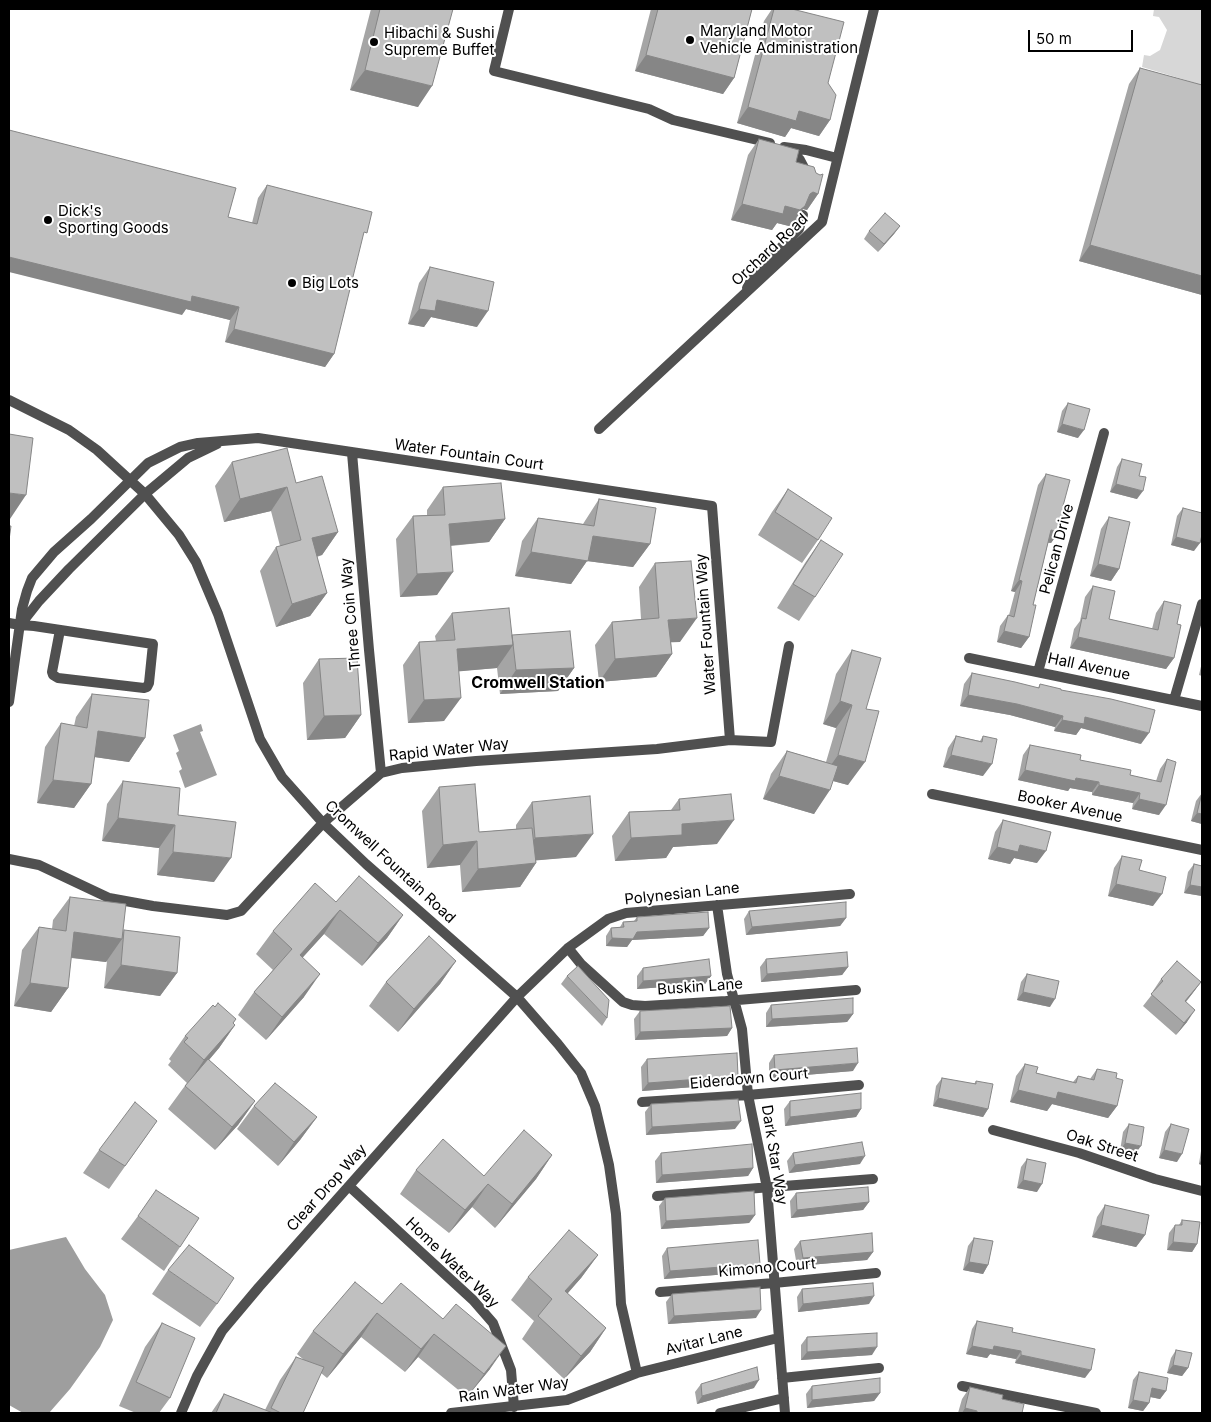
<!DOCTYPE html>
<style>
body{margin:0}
#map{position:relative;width:1211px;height:1422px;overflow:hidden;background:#fff;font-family:Inter,sans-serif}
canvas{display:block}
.frame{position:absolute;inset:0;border:10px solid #000;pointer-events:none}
.scale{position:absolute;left:1028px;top:30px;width:105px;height:22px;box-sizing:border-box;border:2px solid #000;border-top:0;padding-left:6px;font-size:15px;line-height:18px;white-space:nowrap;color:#000;-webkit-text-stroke:4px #fff;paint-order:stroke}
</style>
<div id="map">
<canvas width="1211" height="1422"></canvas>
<div class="frame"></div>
<div class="scale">50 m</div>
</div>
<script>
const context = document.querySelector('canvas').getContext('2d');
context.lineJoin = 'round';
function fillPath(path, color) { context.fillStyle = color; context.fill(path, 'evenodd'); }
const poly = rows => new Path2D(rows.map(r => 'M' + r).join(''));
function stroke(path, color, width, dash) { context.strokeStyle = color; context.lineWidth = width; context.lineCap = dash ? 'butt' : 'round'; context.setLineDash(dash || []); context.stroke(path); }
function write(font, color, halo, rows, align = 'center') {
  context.font = font + ' Inter,sans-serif'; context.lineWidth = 4; context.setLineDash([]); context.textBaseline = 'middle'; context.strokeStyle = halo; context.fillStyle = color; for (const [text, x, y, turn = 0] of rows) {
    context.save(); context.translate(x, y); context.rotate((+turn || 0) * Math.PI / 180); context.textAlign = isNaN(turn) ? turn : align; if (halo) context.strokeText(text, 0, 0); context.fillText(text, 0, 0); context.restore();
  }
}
const green = poly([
 [1154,9,1202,9,1202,85,1142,67,1144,55,1150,56,1160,50,1167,30,1159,17,1153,16]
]);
const water = poly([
 [201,724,203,731,200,732,217,775,185,788,179,771,182,769,176,753,179,751,173,735],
 [66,1237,85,1269,105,1295,113,1320,100,1347,70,1389,49,1413,23,1413,9,1405,9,1250]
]);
const street = poly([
 [509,9,494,71,649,109,673,120,770,143],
 [784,147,806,150,837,158],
 [789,148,800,160,808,175],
 [747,288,754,275,799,229,803,215],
 [9,400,69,430,97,450,145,494,179,535,196,562,218,614,260,739,282,777,323,823,366,864,517,997,558,1044,581,1073,595,1106,609,1165,616,1214,621,1304,637,1373],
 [599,429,822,222,874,9],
 [352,453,369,650,381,773],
 [9,623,20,625,34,626,153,644,149,683,147,687,144,688,58,678,53,675,52,672,60,630],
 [21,624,39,601,69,569,145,494,188,458,217,444],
 [969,658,1202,706],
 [1038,672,1104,433],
 [1174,700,1202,604],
 [9,702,22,609,27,591,32,578,54,552,91,519,148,463,180,447,198,443,258,438,712,506,730,740],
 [932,794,1202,850],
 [9,859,39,865,109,898,153,906,227,915,241,911,323,823,381,773,402,768,476,761,657,749,730,740,771,742,789,646],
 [717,905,727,974,742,1029,748,1095,767,1188,785,1413],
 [568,948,581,964,623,1002,632,1005,645,1006,726,1001,856,990],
 [642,1102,748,1095,859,1085],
 [993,1130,1079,1153,1155,1179,1202,1191],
 [349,1186,473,1300,493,1323,511,1370,514,1407],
 [657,1196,873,1179],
 [660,1292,774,1283,876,1273],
 [782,1378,879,1368],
 [962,1386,1096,1413],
 [181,1413,197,1376,222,1331,259,1287,517,997,568,948,608,919,626,913,850,894],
 [451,1413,567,1400,637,1373,778,1338],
 [720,1413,784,1398]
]);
const wall = poly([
 [371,9,453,9,418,107,350,90],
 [651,9,752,9,734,78,723,94,635,71],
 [772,9,792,9,828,83,830,120,819,136,791,128,785,137,737,123,764,21],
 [1140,68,1202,85,1202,295,1079,261,1129,84],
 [759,139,796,162,818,194,807,210,803,209,794,222,789,226,777,223,772,230,731,220,748,155],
 [267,185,334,354,325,367,225,342,230,320,186,309,182,315,228,217,252,223,258,198],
 [900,226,894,234,878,252,864,239,869,231],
 [430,267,477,327,431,317,424,327,408,324,419,283],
 [1068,403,1078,438,1057,432,1062,411],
 [1122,459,1139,476,1137,499,1110,492,1117,467],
 [232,462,296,483,338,532,322,555,317,557,327,593,310,616,276,627,260,571,276,547,280,546,271,511,224,522,215,486],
 [1046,474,1063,506,1059,532,1051,543,1048,543,1033,605,1029,637,1021,648,997,642,1000,626,1008,615,1009,615,1015,592,1011,591,1038,485],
 [443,487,505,519,489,542,451,546,437,595,400,597,396,539,413,516,427,515,427,510],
 [788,489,818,540,802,563,758,535,772,512],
 [599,499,650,544,633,567,587,561,571,584,515,576,522,541,538,518,583,524],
 [1183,508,1194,551,1171,545,1177,516],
 [1109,517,1119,569,1111,581,1090,576,1101,529],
 [821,540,815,597,799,621,777,608,805,563],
 [655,563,680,642,671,642,672,654,656,677,599,682,595,645,612,622,641,619,639,587],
 [1093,586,1109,619,1152,629,1156,613,1164,601,1177,624,1174,658,1166,669,1070,648,1074,629,1080,621,1085,597],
 [452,613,512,635,574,668,558,691,500,694,497,668,459,671,444,721,408,723,403,665,419,642,436,641,435,636],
 [852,650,866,709,848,785,833,781,814,814,763,799,771,774,787,751,826,762,836,728,823,724,836,674],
 [319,659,361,715,345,738,307,740,303,683],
 [1202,662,1202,676,1199,675],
 [972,673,1038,688,1040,684,1061,690,1141,744,1081,728,1076,735,1054,731,1055,727,1010,715,960,706,964,684],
 [92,694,145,738,129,762,94,757,91,784,74,808,37,803,45,747,61,723,74,726,76,717],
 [956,736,980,741,983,736,983,776,943,767,948,748],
 [1030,745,1130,775,1156,781,1160,769,1167,759,1159,815,1132,809,1133,803,1092,795,1092,792,1070,788,1068,791,1018,780,1023,755],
 [123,781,178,815,214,882,157,875,159,848,102,841,107,804],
 [439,787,479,832,516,829,516,825,532,802,576,857,536,860,536,863,520,887,462,892,460,865,427,868,422,811],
 [1202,793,1202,824,1191,821,1196,801],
 [679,799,717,844,673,847,666,858,615,861,612,836,629,812,671,810],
 [1003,820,1037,863,1014,858,1010,864,988,859,995,832],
 [1122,856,1139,870,1153,906,1108,896,1114,868],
 [1194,864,1202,866,1202,896,1184,893,1188,872],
 [70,897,123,932,124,930,177,973,160,996,104,988,107,961,106,962,71,958,68,988,51,1012,14,1006,22,950,39,927,52,929,53,920],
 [336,902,403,915,387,938,362,966,324,934,303,957,304,997,266,1040,238,1015,254,992,273,970,256,954,273,931],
 [749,911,846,918,840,926,746,935,744,919],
 [637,917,709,928,703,936,632,940,627,947,606,946,606,936,611,928,620,927,623,922,634,921],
 [766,959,848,967,842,975,761,982,760,967],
 [456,961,440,984,398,1032,369,1006,386,982],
 [643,968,711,976,705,984,637,989,637,976],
 [1027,974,1050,1007,1017,1000,1021,982],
 [567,976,607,1018,602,1026,561,984],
 [1161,979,1201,982,1186,1002,1187,1022,1176,1035,1143,1006,1154,992,1153,991],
 [771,1005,853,1014,847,1022,766,1027,766,1013],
 [215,1007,236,1019,233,1023,235,1025,219,1048,209,1060,255,1101,238,1125,215,1150,168,1109,187,1083,168,1065,171,1061,169,1059,185,1036],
 [640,1011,732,1028,727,1036,635,1040,634,1019],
 [774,1055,853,1071,769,1078,769,1063],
 [647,1059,733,1084,642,1091,641,1067],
 [1025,1064,1036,1073,1073,1082,1078,1076,1090,1079,1097,1069,1116,1078,1117,1106,1108,1118,1052,1104,1047,1111,1010,1102,1016,1076],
 [942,1078,974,1084,976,1081,988,1109,983,1117,933,1106,936,1086],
 [790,1101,861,1109,856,1117,785,1126,784,1109],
 [651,1104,735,1129,646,1135,645,1112],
 [254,1106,317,1117,300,1140,278,1166,237,1129],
 [157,1121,109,1189,83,1173,99,1150],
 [1129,1124,1135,1154,1120,1151,1123,1132],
 [1171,1124,1177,1162,1159,1158,1165,1132],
 [1202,1149,1202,1165,1199,1164,1201,1151],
 [661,1153,753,1168,748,1176,656,1183,655,1161],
 [793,1153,860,1164,789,1173,787,1161],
 [552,1155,536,1179,495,1228,472,1207,449,1233,400,1194,416,1170,484,1176],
 [1027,1159,1037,1192,1017,1188,1021,1167],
 [796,1193,869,1202,863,1210,791,1218,790,1201],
 [665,1198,755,1215,749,1223,661,1229,659,1206],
 [1105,1205,1145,1235,1136,1247,1092,1237,1097,1217],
 [138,1216,180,1247,164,1271,121,1239],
 [1182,1220,1197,1244,1192,1252,1167,1250,1169,1233,1175,1225,1179,1225],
 [974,1238,988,1265,983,1274,963,1270,968,1246],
 [800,1241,873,1252,867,1260,797,1266,794,1249],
 [667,1248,760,1264,754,1272,664,1279,662,1256],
 [598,1255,581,1278,567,1293,606,1328,590,1352,564,1379,522,1339,534,1321,511,1300,528,1277],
 [168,1270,217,1304,200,1327,152,1294],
 [802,1289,869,1304,798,1312,797,1297],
 [672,1294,756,1318,668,1324,666,1302],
 [382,1304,443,1319,490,1369,467,1397,418,1357,405,1372,361,1337,327,1378,321,1373,303,1413,211,1413,224,1394,265,1410,280,1380,296,1357,304,1360,297,1354,313,1331],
 [977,1321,1012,1332,1085,1378,1015,1363,1016,1359,990,1354,987,1358,966,1354,972,1329],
 [162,1323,170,1398,159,1413,136,1413,119,1406,145,1347],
 [807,1337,872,1355,801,1360,801,1345],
 [1176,1350,1188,1368,1182,1376,1167,1373,1171,1358],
 [1139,1372,1166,1391,1160,1399,1150,1397,1149,1403,1143,1411,1128,1408,1133,1380],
 [701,1384,754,1388,697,1404,695,1392],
 [812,1386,880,1393,874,1401,807,1408,806,1394],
 [970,1387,1002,1399,1022,1413,958,1413,962,1399]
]);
const shadedWall = poly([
 [646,55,734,78,723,94,635,71],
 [365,70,432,86,418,107,350,90],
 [748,107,799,111,830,120,819,136,791,128,785,137,737,123],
 [813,192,818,194,807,210,803,209,794,222,789,226,777,223,772,230,731,220,742,204,785,206],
 [900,226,894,234,878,252,884,244],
 [1090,245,1202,276,1202,295,1079,261],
 [9,257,192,296,239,307,230,320,186,309,182,315,9,272],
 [437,300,488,311,477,327,431,317,424,327,408,324,419,309],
 [234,329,334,354,325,367,225,342],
 [1062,424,1084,430,1078,438,1057,432],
 [1116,484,1143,491,1137,499,1110,492],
 [287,487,271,511,224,522,240,499],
 [9,493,26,495,10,519,9,518],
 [505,519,489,542,433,547,449,524],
 [1051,530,1059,532,1051,543,1043,541],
 [338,532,322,555,295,561,312,538],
 [593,536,650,544,633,567,587,561,571,584,515,576,531,552],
 [1176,537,1200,543,1194,551,1171,545],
 [1098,564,1119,569,1111,581,1090,576],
 [453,572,437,595,400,597,417,574],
 [1019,580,1022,581,1015,592,1011,591],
 [327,593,310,616,276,627,292,604],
 [697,618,680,642,652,643,668,620],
 [1004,631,1029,637,1021,648,997,642],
 [1078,637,1174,658,1166,669,1070,648],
 [513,645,497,668,441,673,457,649],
 [672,654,656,677,599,682,615,659],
 [574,668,558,691,500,694,516,670],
 [968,695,1017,704,1063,716,1055,727,1010,715,960,706],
 [461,698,444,721,408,723,424,700],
 [840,701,852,705,836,728,823,724],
 [361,715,345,738,307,740,324,716],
 [1085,717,1149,733,1141,744,1081,728,1076,735,1054,731,1062,720],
 [98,731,145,738,129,762,81,755],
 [838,755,865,762,848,785,822,778],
 [951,755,992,764,983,776,943,767],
 [1025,770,1099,782,1092,792,1070,788,1068,791,1018,780],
 [779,776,830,790,814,814,763,799],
 [53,780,91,784,74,808,37,803],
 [1099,785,1140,793,1133,803,1092,795],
 [1139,799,1166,805,1159,815,1132,809],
 [1197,813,1202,814,1202,824,1191,821],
 [118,818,175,825,159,848,102,841],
 [734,820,717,844,673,847,666,858,615,861,631,838,682,824],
 [593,834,576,857,518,862,535,838],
 [477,841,460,865,427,868,443,845],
 [1020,845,1046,851,1037,863,1014,858,1010,864,988,859,997,847],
 [173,852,231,858,214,882,157,875],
 [536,863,520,887,462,892,478,869],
 [1116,884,1162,894,1153,906,1108,896],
 [1190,885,1202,887,1202,896,1184,893],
 [340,910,324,934,284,978,300,955],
 [403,915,387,938,362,966,378,943],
 [846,918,840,926,746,935,752,927],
 [709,928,703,936,632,940,627,947,606,946,612,938,637,932],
 [74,932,122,939,106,962,58,956],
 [456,961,440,984,398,1032,414,1009],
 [121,965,177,973,160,996,104,988],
 [848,967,842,975,761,982,767,974],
 [320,974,304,997,266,1040,282,1017],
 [711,976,705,984,637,989,643,981],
 [1201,982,1192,994,1176,1013,1185,1001],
 [30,983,68,988,51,1012,14,1006],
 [1023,992,1055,999,1050,1007,1017,1000],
 [1195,1010,1187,1022,1176,1035,1184,1023],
 [853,1014,847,1022,766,1027,772,1019],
 [235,1025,219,1048,188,1084,204,1060],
 [732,1028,727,1036,635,1040,640,1032],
 [858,1063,853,1071,769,1078,775,1070],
 [738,1076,733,1084,642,1091,648,1083],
 [1018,1090,1058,1092,1117,1106,1108,1118,1052,1104,1047,1111,1010,1102],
 [938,1098,988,1109,983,1117,933,1106],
 [255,1101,238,1125,215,1150,232,1127],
 [861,1109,856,1117,785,1126,790,1117],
 [317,1117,300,1140,278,1166,294,1142],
 [741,1121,735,1129,646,1135,652,1127],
 [1125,1143,1141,1146,1135,1154,1120,1151],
 [1164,1150,1182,1154,1177,1162,1159,1158],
 [552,1155,536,1179,495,1228,512,1204],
 [865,1156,860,1164,789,1173,795,1165],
 [1202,1159,1202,1165,1199,1164],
 [753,1168,748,1176,656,1183,662,1175],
 [1023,1180,1042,1184,1037,1192,1017,1188],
 [488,1184,472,1207,449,1233,465,1210],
 [869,1202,863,1210,791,1218,797,1210],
 [755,1215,749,1223,661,1229,666,1221],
 [1101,1225,1145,1235,1136,1247,1092,1237],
 [1173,1242,1197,1244,1192,1252,1167,1250],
 [873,1252,867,1260,797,1266,803,1258],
 [598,1255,581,1278,549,1315,565,1291],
 [969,1262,988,1265,983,1274,963,1270],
 [760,1264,754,1272,664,1279,670,1271],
 [874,1296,869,1304,798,1312,803,1304],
 [761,1310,756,1318,668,1324,674,1316],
 [377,1313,361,1337,327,1378,343,1354],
 [606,1328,590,1352,564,1379,581,1356],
 [434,1334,418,1357,405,1372,421,1349],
 [506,1346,490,1369,467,1397,484,1374],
 [972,1346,994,1346,1021,1351,1016,1359,990,1354,987,1358,966,1354],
 [877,1347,872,1355,801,1360,807,1352],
 [1021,1355,1091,1370,1085,1378,1015,1363],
 [1173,1365,1188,1368,1182,1376,1167,1373],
 [759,1380,754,1388,697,1404,702,1396],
 [1152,1388,1166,1391,1160,1399,1146,1396],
 [880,1393,874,1401,807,1408,812,1400],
 [1133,1400,1149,1403,1143,1411,1128,1408],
 [965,1408,977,1411,975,1413,962,1413]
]);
const building = poly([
 [380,9,453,9,432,86,365,70,380,9],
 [658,9,752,9,734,78,646,55,658,9],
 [774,9,792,9,844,22,828,83,836,95,830,120,799,111,796,121,748,107,774,9],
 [1140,68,1202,85,1202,276,1090,245,1140,68],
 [9,130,236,188,228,217,257,224,267,185,372,212,367,233,364,232,334,354,234,329,239,307,192,296,191,302,9,257,9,130],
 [759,139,799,150,796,162,814,167,816,173,820,175,823,174,818,194,813,192,810,194,805,206,800,210,785,206,783,214,742,204,759,139],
 [885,213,900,226,884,244,869,231,885,213],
 [430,267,494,282,488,311,437,300,435,311,419,309,430,267],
 [1068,403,1090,409,1084,430,1062,424,1068,403],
 [9,434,33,438,26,495,9,493,9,434],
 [287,448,296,483,322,476,338,532,312,538,327,593,292,604,276,547,301,540,287,487,240,499,232,462,287,448],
 [1122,459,1142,464,1139,476,1146,477,1143,491,1116,484,1122,459],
 [1046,474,1070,480,1063,506,1065,507,1059,532,1051,530,1033,605,1036,605,1029,637,1004,631,1008,615,1014,617,1022,581,1019,580,1046,474],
 [501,483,505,519,449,524,453,572,417,574,413,516,445,515,443,487,501,483],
 [788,489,832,518,818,540,775,512,788,489],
 [599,499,656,508,650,544,593,536,588,561,531,552,538,518,594,526,599,499],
 [1183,508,1202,513,1202,535,1200,543,1176,537,1183,508],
 [1109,517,1130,522,1119,569,1098,564,1109,517],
 [9,526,11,526,9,540,9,526],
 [821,540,843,554,815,597,793,584,821,540],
 [691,561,697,618,668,620,672,654,615,659,612,622,659,618,655,563,691,561],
 [1093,586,1115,591,1109,619,1158,630,1164,601,1181,605,1177,624,1181,625,1174,658,1078,637,1082,618,1086,619,1093,586],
 [509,608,513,645,457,649,461,698,424,700,419,642,455,640,452,613,509,608],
 [570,631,574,668,516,670,512,635,570,631],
 [852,650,881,658,866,709,879,711,865,762,838,755,852,705,840,701,852,650],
 [357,658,361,715,324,716,319,659,357,658],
 [972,673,1015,682,1039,688,1040,684,1061,689,1061,690,1111,699,1155,710,1149,733,1085,717,1084,724,1062,720,1063,716,1017,704,968,695,972,673],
 [92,694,149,700,145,738,98,731,91,784,53,780,61,723,87,728,92,694],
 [956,736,982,742,983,736,997,739,992,764,951,755,956,736],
 [1030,745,1081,755,1080,760,1131,770,1130,775,1161,782,1167,759,1176,762,1166,805,1139,799,1140,793,1099,785,1099,782,1076,778,1075,781,1025,770,1030,745],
 [787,751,838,766,830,790,779,776,787,751],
 [123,781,180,788,178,815,236,822,231,858,173,852,175,825,118,818,123,781],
 [475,784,479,832,532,828,536,863,478,869,477,841,443,845,439,787,475,784],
 [1202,793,1202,814,1197,813,1202,793],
 [731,794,734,820,682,824,682,835,631,838,629,812,680,810,679,799,731,794],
 [590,796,593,834,535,838,532,802,590,796],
 [1003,820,1051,832,1046,851,1020,845,1018,852,997,847,1003,820],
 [1122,856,1142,860,1139,870,1166,877,1162,894,1116,884,1122,856],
 [1194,864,1202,866,1202,887,1190,885,1194,864],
 [359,876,403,915,378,943,340,910,300,955,320,974,282,1017,254,992,292,949,273,931,315,883,336,902,359,876],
 [70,897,126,904,122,939,74,932,68,988,30,983,39,927,66,931,70,897],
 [846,902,846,918,752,927,749,911,846,902],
 [708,912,709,928,637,932,633,939,612,938,611,928,624,927,623,922,637,921,637,917,708,912],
 [124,930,180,937,177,973,121,965,124,930],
 [429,936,456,961,414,1009,386,982,429,936],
 [847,952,848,967,767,974,766,959,847,952],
 [709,959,711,976,643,981,643,968,709,959],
 [1177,961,1201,982,1185,1001,1195,1010,1184,1023,1151,994,1163,981,1161,979,1177,961],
 [578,966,609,1000,607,1018,567,976,578,966],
 [1027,974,1059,981,1055,999,1023,992,1027,974],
 [853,998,853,1014,772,1019,771,1005,853,998],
 [218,1003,236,1019,233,1023,235,1025,204,1060,184,1042,188,1038,185,1036,213,1005,215,1007,218,1003],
 [730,1006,732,1028,640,1032,640,1011,730,1006],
 [857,1048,858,1063,775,1070,774,1055,857,1048],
 [737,1053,738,1076,648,1083,647,1059,737,1053],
 [208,1059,255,1101,232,1127,185,1086,208,1059],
 [1025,1064,1038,1067,1036,1073,1076,1083,1078,1076,1094,1080,1097,1069,1117,1073,1116,1078,1123,1080,1117,1106,1058,1092,1056,1099,1018,1090,1025,1064],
 [942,1078,976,1084,976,1081,993,1084,988,1109,938,1098,942,1078],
 [275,1083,317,1117,294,1142,254,1106,275,1083],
 [861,1093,861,1109,790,1117,790,1101,861,1093],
 [738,1099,741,1121,652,1127,651,1104,738,1099],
 [135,1102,157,1121,125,1166,99,1150,135,1102],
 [1129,1124,1144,1127,1141,1146,1125,1143,1129,1124],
 [1171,1124,1189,1129,1182,1154,1164,1150,1171,1124],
 [524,1130,552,1155,512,1204,488,1184,465,1210,416,1170,443,1139,484,1176,524,1130],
 [862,1142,865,1156,795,1165,793,1153,862,1142],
 [752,1144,753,1168,662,1175,661,1153,752,1144],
 [1027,1159,1046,1163,1042,1184,1023,1180,1027,1159],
 [868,1187,869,1202,797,1210,796,1193,868,1187],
 [156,1190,199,1218,180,1247,138,1216,156,1190],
 [754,1191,755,1215,666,1221,665,1198,754,1191],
 [1105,1205,1149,1215,1145,1235,1101,1225,1105,1205],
 [1182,1220,1200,1222,1197,1244,1173,1242,1175,1225,1182,1225,1182,1220],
 [569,1230,598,1255,565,1291,606,1328,581,1356,538,1316,552,1299,528,1277,569,1230],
 [872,1233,873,1252,803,1258,800,1241,872,1233],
 [974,1238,993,1241,988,1265,969,1262,974,1238],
 [758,1240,760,1264,670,1271,667,1248,758,1240],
 [189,1245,234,1278,217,1304,168,1270,189,1245],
 [355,1282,382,1304,401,1283,443,1319,456,1304,506,1346,484,1374,434,1334,421,1349,377,1313,343,1354,313,1331,355,1282],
 [873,1283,874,1296,803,1304,802,1289,873,1283],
 [760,1287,761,1310,674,1316,672,1294,760,1287],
 [977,1321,1013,1328,1012,1332,1095,1349,1091,1370,1021,1355,1021,1351,994,1346,993,1350,972,1346,977,1321],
 [162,1323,195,1338,170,1398,136,1382,162,1323],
 [877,1333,877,1347,807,1352,807,1337,877,1333],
 [1176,1350,1192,1353,1188,1368,1173,1365,1176,1350],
 [296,1357,324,1367,303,1413,281,1413,271,1408,296,1357],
 [757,1367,759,1380,702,1396,701,1384,757,1367],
 [1139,1372,1168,1378,1166,1391,1152,1388,1149,1403,1133,1400,1139,1372],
 [880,1378,880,1393,812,1400,812,1386,880,1378],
 [970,1387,1003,1395,1002,1399,1024,1404,1022,1413,977,1413,977,1411,965,1408,970,1387],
 [224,1394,273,1413,216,1413,224,1394]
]);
const markers = [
 [690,40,5,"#000"],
 [374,42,5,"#000"],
 [48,220,5,"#000"],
 [292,283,5,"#000"]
];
const poiNames = [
 ["Maryland Motor",700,31],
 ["Vehicle Administration",700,48],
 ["Hibachi & Sushi",384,33],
 ["Supreme Buffet",384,50],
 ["Dick's",58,211],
 ["Sporting Goods",58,228],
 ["Big Lots",302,283]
];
const streetNames = [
 ["Orchard Road",770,250,-43],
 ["Water Fountain Court",469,455,8],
 ["Pelican Drive",1057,549,-75],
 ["Three Coin Way",351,614,-95],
 ["Water Fountain Way",706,624,-94],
 ["Hall Avenue",1089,667,12],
 ["Rapid Water Way",449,750,-6],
 ["Booker Avenue",1070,807,12],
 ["Cromwell Fountain Road",390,862,43],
 ["Polynesian Lane",682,894,-6],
 ["Buskin Lane",700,987,-4],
 ["Eiderdown Court",749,1079,-5],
 ["Oak Street",1102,1146,18],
 ["Dark Star Way",774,1155,81],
 ["Clear Drop Way",327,1188,-48],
 ["Home Water Way",452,1263,44],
 ["Kimono Court",767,1268,-5],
 ["Avitar Lane",704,1341,-14],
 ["Rain Water Way",514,1390,-8]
];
const neighbourhoodNames = [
 ["Cromwell Station",538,683]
];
fillPath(green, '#d7d7d7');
fillPath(water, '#9e9e9e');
stroke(street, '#505050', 10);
fillPath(wall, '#a5a5a5');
fillPath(shadedWall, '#868686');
fillPath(building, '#c0c0c0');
stroke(building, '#868686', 1);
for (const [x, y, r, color] of markers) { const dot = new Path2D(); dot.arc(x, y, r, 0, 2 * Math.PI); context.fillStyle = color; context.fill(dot); stroke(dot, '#fff', 2); }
write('15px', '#000', '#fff', poiNames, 'left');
write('15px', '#000', '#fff', streetNames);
write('bold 16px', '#000', '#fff', neighbourhoodNames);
</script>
